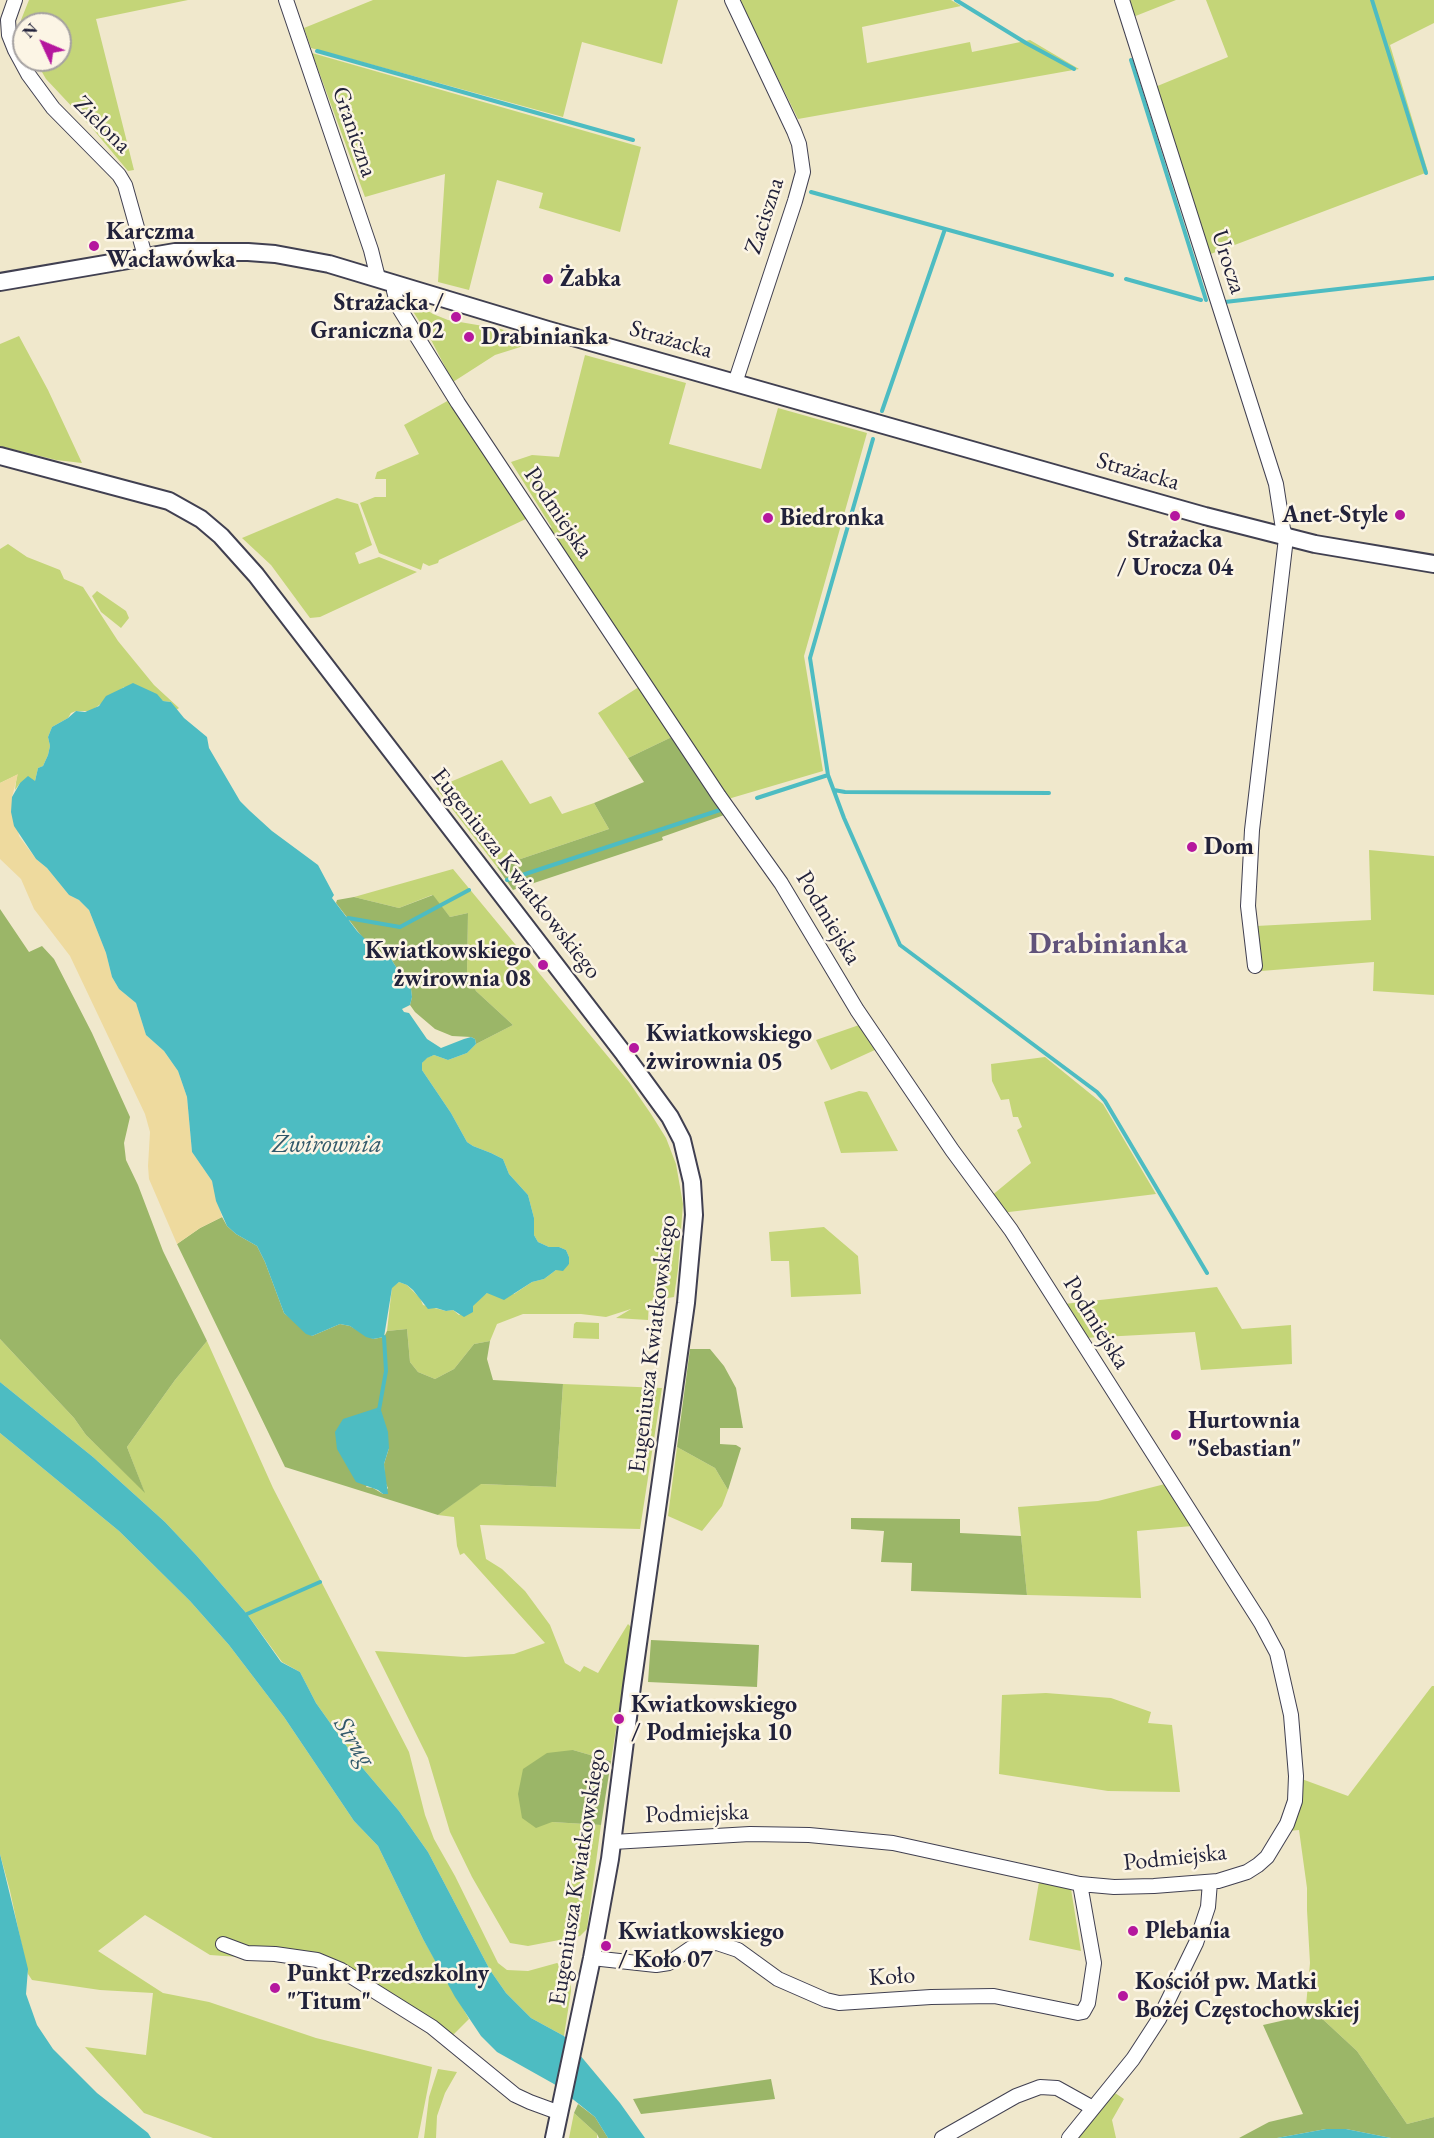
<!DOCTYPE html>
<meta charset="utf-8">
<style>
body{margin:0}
#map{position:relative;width:1434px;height:2138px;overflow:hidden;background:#f0e8cc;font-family:"EB Garamond",serif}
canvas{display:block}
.north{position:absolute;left:12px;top:12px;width:60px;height:60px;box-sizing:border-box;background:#fcf5e5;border:2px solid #a5a1a1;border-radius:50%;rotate:314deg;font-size:16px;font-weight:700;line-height:24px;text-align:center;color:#22223b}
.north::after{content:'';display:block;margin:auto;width:21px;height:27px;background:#b5179e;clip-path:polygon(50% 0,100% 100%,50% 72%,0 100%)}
</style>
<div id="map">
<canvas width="1434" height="2138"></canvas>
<div class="north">N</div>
</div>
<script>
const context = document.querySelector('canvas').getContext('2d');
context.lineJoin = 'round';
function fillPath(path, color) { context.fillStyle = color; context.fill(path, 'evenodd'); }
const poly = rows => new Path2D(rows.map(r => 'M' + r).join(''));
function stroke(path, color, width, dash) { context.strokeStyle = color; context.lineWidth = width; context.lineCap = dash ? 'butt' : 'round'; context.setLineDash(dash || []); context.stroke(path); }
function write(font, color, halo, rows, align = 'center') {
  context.font = font + ' "EB Garamond",serif'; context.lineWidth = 5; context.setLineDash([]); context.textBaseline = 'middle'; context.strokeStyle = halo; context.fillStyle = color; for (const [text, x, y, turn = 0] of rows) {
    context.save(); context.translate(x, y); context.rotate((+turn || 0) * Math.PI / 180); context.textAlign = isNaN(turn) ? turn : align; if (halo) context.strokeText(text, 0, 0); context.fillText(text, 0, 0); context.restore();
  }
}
const green = poly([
 [29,0,188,0,96,19,134,170,128,171,92,128,46,79,35,60,60,60,60,24,24,24,24,38,21,20],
 [373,0,678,0,662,64,582,42,563,117,311,48,304,28],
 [739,0,951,0,961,6,862,27,867,63,970,42,972,52,1030,40,1079,69,798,119],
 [1128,0,1176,0,1133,17],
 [1206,0,1434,0,1434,23,1390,45,1428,172,1208,255,1155,87,1228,57],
 [312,53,641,147,620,232,539,208,543,193,497,180,469,290,438,282,445,174,365,197],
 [410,301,413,301,433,314,448,320,501,329,549,345,533,343,495,355,453,382,429,336,408,304],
 [19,336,48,390,82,463,56,460,0,446,0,344],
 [585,355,686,383,669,444,761,469,778,408,867,433,804,656,823,771,728,799,543,525,552,528,511,462,532,455,559,457],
 [451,399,530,517,439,560,438,563,429,566,423,563,421,570,379,553,360,503,375,497,386,497,386,479,375,479,377,472,419,454,404,425],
 [337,498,358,504,372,545,355,553,359,564,379,557,417,572,320,617,310,618,271,565,242,538],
 [8,544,27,557,60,570,64,579,83,587,118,641,154,685,179,708,176,710,171,702,163,701,124,687,91,711,76,711,71,713,68,718,52,727,48,737,50,746,48,755,43,766,38,768,35,781,20,783,15,790,17,775,0,783,0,549],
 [97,591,126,611,129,618,121,628,101,612,92,596],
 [642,685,676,735,628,758,598,713],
 [502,760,530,804,551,796,562,814,594,803,609,829,497,867,436,788],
 [1369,850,1434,856,1434,995,1373,991,1374,962,1261,971,1256,926,1371,920],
 [453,869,629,1082,651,1114,666,1138,676,1164,683,1204,678,1269,674,1297,649,1301,648,1320,616,1318,631,1309,606,1317,581,1314,523,1314,497,1324,490,1341,474,1344,454,1369,435,1379,418,1372,410,1362,407,1329,387,1331,392,1287,399,1282,407,1285,420,1298,423,1305,446,1311,453,1310,459,1315,487,1293,514,1294,532,1282,544,1279,556,1270,569,1264,569,1257,566,1250,559,1247,549,1247,538,1242,534,1235,534,1218,528,1195,509,1174,503,1159,491,1153,473,1146,467,1142,451,1113,422,1070,422,1063,426,1058,434,1055,448,1060,467,1053,476,1044,513,1025,476,991,467,974,468,913,450,917,432,895,399,908,354,897],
 [862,1024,877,1049,831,1070,816,1040],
 [1045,1057,1103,1104,1156,1194,1001,1213,990,1197,1031,1163,1017,1130,1022,1127,1018,1117,1013,1117,1009,1099,1001,1100,992,1081,991,1064],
 [859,1091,867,1092,898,1151,841,1153,824,1102],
 [824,1227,858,1256,861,1294,791,1297,789,1261,771,1261,769,1232],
 [1217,1287,1242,1329,1291,1325,1292,1364,1201,1370,1195,1332,1084,1338,1064,1304],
 [576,1322,599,1323,599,1339,573,1338,574,1324],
 [0,1339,74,1418,86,1435,144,1491,127,1447,175,1380,207,1341,273,1488,409,1752,425,1815,434,1839,455,1876,498,1963,507,1970,528,1971,557,1963,566,1969,570,1976,571,1991,564,2036,531,2018,506,1993,490,1970,428,1852,399,1811,360,1765,316,1703,300,1672,282,1662,247,1614,197,1556,165,1522,93,1457,0,1382],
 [563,1384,662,1388,640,1529,480,1525,486,1559,502,1569,525,1591,550,1625,565,1663,580,1672,584,1666,598,1673,628,1624,632,1628,611,1761,573,1750,552,1822,601,1825,587,1929,580,1936,528,1946,510,1943,472,1877,450,1832,428,1758,375,1651,465,1657,514,1654,545,1643,464,1553,460,1555,457,1546,454,1517,438,1515,480,1484,556,1487],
 [0,1433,119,1531,190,1601,229,1645,284,1717,354,1821,378,1846,423,1939,469,2019,451,2037,344,1976,307,1963,295,1961,210,1955,145,1915,98,1951,163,1993,209,2002,316,2038,432,2067,418,2138,213,2138,144,2113,85,2047,146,2055,153,1993,100,1990,32,1980,28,1974,10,1891,0,1854],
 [677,1447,715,1468,728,1490,722,1506,702,1531,668,1516],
 [1165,1484,1192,1526,1137,1531,1141,1598,1027,1595,1018,1507,1098,1501],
 [1432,1686,1434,1686,1434,2117,1407,2124,1357,2051,1316,2013,1305,2016,1310,1963,1307,1910,1307,1888,1299,1830,1288,1831,1299,1778,1348,1796],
 [1046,1693,1111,1698,1151,1712,1148,1723,1172,1725,1180,1792,1108,1791,999,1774,1002,1695],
 [1039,1882,1071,1889,1081,1951,1029,1940],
 [438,2069,457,2072,445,2093,437,2116,436,2138,424,2138,429,2097],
 [1115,2093,1124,2099,1112,2120,1116,2138,1078,2138],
 [574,2113,597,2134,597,2138,569,2138]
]);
const forest = poly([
 [676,735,727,814,662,837,663,840,513,890,497,867,609,829,594,803,644,782,628,758],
 [433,895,450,917,468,913,467,974,476,991,513,1025,476,1044,475,1039,471,1037,452,1036,435,1029,415,1012,410,1005,412,997,410,981,403,978,391,959,378,952,363,938,336,903,337,900,354,897,399,908],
 [0,909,29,952,42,946,54,959,92,1033,130,1117,124,1143,126,1160,138,1185,163,1251,207,1341,175,1380,127,1447,145,1493,86,1435,74,1418,0,1339],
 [222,1217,227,1226,236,1234,257,1246,265,1262,284,1313,312,1336,340,1324,350,1326,373,1339,384,1337,387,1331,407,1329,410,1362,418,1372,435,1379,454,1369,474,1344,490,1341,487,1359,493,1380,563,1384,556,1487,481,1484,438,1515,285,1467,177,1244,200,1228],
 [389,1448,384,1464,385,1482,388,1488,383,1494,373,1488,366,1487],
 [690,1349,710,1349,724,1366,736,1388,743,1428,720,1428,720,1444,736,1445,741,1448,728,1490,715,1468,677,1447],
 [851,1518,960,1519,960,1533,1021,1536,1027,1595,911,1591,912,1563,881,1562,884,1531,851,1529],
 [651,1640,759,1645,757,1687,648,1682],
 [573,1750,611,1761,601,1825,552,1822,536,1828,522,1818,518,1794,523,1769,547,1753],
 [1316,2013,1357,2051,1407,2124,1434,2117,1434,2138,1391,2138,1346,2129,1326,2129,1277,2138,1239,2138,1269,2122,1303,2114,1263,2025],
 [771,2079,775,2099,641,2114,633,2099],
 [578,2104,595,2117,608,2138,599,2138,597,2134,574,2113]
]);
const sand = poly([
 [18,774,12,797,19,836,36,859,47,868,69,895,79,900,89,910,106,953,112,977,119,989,136,1003,146,1035,164,1051,178,1071,187,1097,192,1152,212,1181,222,1217,200,1228,177,1244,149,1179,148,1166,150,1132,145,1114,70,956,34,909,21,879,0,859,0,783]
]);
const water = poly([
 [133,683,157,694,163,701,171,702,184,718,207,737,209,748,240,801,250,811,272,831,318,865,334,895,332,898,357,931,378,952,391,959,403,978,410,980,412,997,410,1005,402,1009,404,1012,409,1013,427,1039,441,1048,464,1039,471,1037,475,1039,476,1044,467,1053,448,1060,434,1055,427,1058,422,1063,422,1070,451,1113,467,1142,473,1146,491,1153,503,1159,509,1174,528,1195,534,1218,534,1235,538,1242,549,1247,559,1247,566,1250,569,1257,569,1264,563,1271,556,1270,544,1279,532,1282,504,1300,487,1293,473,1306,473,1312,464,1317,453,1310,446,1311,436,1308,428,1309,413,1290,407,1285,399,1282,392,1288,384,1337,373,1339,366,1337,350,1326,340,1324,312,1336,306,1334,284,1313,265,1262,257,1246,236,1234,227,1226,216,1201,212,1181,192,1152,187,1097,178,1071,164,1051,146,1035,136,1003,119,989,112,977,106,953,89,910,79,900,69,895,47,868,36,859,14,826,11,812,12,797,20,783,28,776,35,781,38,768,43,766,48,755,50,746,48,737,52,727,68,718,76,711,85,712,99,706,106,696],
 [0,1382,93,1457,165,1522,197,1556,247,1614,281,1662,300,1672,316,1703,360,1765,399,1811,428,1852,490,1970,506,1993,531,2018,564,2036,620,2103,645,2138,608,2138,595,2117,554,2084,497,2052,481,2036,455,1997,423,1939,378,1846,354,1821,284,1717,229,1645,190,1601,119,1531,0,1433],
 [380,1407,388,1432,389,1448,384,1464,388,1494,383,1494,378,1490,356,1482,337,1449,335,1432,343,1419],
 [0,1854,28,1969,26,1994,37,2025,53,2049,97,2093,148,2133,151,2138,0,2138],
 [1326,2129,1346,2129,1391,2138,1277,2138]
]);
const stream = poly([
 [956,0,1026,43,1074,69],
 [1372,0,1426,173],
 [317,51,633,140],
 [1131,60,1206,300],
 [811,192,1112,275],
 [1126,279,1201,300],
 [1225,302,1434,278],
 [882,411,945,229],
 [828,775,810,658,873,439],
 [834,790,845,792,1049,793],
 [757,798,828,775,844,818,900,945,1097,1092,1105,1101,1207,1273],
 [507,880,720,810],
 [348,918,400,927,469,890],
 [379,1410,386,1371,384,1337],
 [247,1614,320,1582]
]);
const minor = poly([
 [15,0,8,20,9,35,15,50,28,74,53,108,119,175,125,185,145,256],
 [286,0,371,250,378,278],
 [732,0,794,131,799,144,803,172,795,201,735,383],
 [1122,0,1276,484,1283,529,1286,538,1252,830,1248,906,1255,966],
 [395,284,394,291,398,306,458,403,719,796,781,883,857,1010,952,1150,1011,1230,1261,1623,1277,1653,1291,1715,1296,1776,1295,1801,1287,1824,1267,1857,1258,1865,1247,1872,1218,1881,1154,1886,1114,1887,1080,1884,893,1843,809,1835,750,1834,613,1842],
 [223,1944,247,1953,275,1954,317,1960,341,1970,432,2027,515,2095,530,2102,560,2113],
 [592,1958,656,1965,669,1963,691,1948,704,1944,717,1943,738,1950,778,1979,826,2000,839,2003,931,1997,994,1996,1078,2013,1083,2012,1088,2003,1094,1963,1080,1884],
 [942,2138,1016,2096,1040,2087,1057,2088,1093,2108],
 [1069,2138,1133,2059,1159,2019,1196,1943,1208,1907,1210,1882]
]);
const tertiary = poly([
 [0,282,175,252,248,252,275,254,329,264,548,330,1205,516,1315,544,1434,564],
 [0,456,169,501,201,519,221,536,256,575,624,1054,670,1117,682,1140,692,1182,694,1215,686,1303,632,1686,610,1859,592,1958,554,2138]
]);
const markers = [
 [94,246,6,"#b5179e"],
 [548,279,6,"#b5179e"],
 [456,317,6,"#b5179e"],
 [469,337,6,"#b5179e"],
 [1400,515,6,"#b5179e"],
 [1175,516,6,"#b5179e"],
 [768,518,6,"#b5179e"],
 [1192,847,6,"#b5179e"],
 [543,965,6,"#b5179e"],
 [634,1048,6,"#b5179e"],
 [1176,1435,6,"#b5179e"],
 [619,1719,6,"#b5179e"],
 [1133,1931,6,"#b5179e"],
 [606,1946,6,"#b5179e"],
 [275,1988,6,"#b5179e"],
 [1123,1996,6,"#b5179e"]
];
const streetNames = [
 ["Zielona",102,125,45],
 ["Graniczna",354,132,71],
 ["Zaciszna",765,216,-72],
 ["Urocza",1228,262,72],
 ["Strażacka",671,340,16],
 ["Strażacka",1138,472,16],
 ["Podmiejska",558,513,56],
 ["Eugeniusza Kwiatkowskiego",516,874,52],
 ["Podmiejska",828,918,59],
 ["Podmiejska",1096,1323,58],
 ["Eugeniusza Kwiatkowskiego",653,1344,-83],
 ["Podmiejska",697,1814,-2],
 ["Podmiejska",1175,1858,-6],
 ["Eugeniusza Kwiatkowskiego",578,1877,-81],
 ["Koło",892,1977,-4]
];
const poiNames = [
 ["Karczma",106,232],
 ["Wacławówka",106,260],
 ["Żabka",560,279],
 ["Strażacka /",444,303,"right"],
 ["Graniczna 02",444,331,"right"],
 ["Drabinianka",481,337],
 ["Anet-Style",1388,515,"right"],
 ["Biedronka",780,518],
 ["Strażacka",1175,540,"center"],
 ["/ Urocza 04",1175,568,"center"],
 ["Dom",1204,847],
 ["Kwiatkowskiego",531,951,"right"],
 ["żwirownia 08",531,979,"right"],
 ["Kwiatkowskiego",646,1034],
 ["żwirownia 05",646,1062],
 ["Hurtownia",1188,1421],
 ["\"Sebastian\"",1188,1449],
 ["Kwiatkowskiego",631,1705],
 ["/ Podmiejska 10",631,1733],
 ["Plebania",1145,1931],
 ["Kwiatkowskiego",618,1932],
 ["/ Koło 07",618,1960],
 ["Punkt Przedszkolny",287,1974],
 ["\"Titum\"",287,2002],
 ["Kościół pw. Matki",1135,1982],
 ["Bożej Częstochowskiej",1135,2010]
];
const waterNames = [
 ["Żwirownia",327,1145],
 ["Strug",354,1742,57]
];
const districtNames = [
 ["Drabinianka",1108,945]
];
fillPath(green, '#c4d578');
fillPath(forest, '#9bb668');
fillPath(sand, '#eeda9e');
fillPath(water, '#4dbcc2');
stroke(stream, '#4dbcc2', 4);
stroke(minor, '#414051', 16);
stroke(tertiary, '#414051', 20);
stroke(minor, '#fff', 14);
stroke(tertiary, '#fff', 16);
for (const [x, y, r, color] of markers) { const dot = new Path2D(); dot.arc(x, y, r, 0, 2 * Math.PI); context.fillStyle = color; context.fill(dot); stroke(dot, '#fcf5e5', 2); }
write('24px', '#22223b', '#fcf5e5', streetNames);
write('bold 24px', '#22223b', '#fcf5e5', poiNames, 'left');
write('italic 26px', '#31586a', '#fcf5e5', waterNames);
write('bold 30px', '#61537a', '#fcf5e5', districtNames);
</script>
